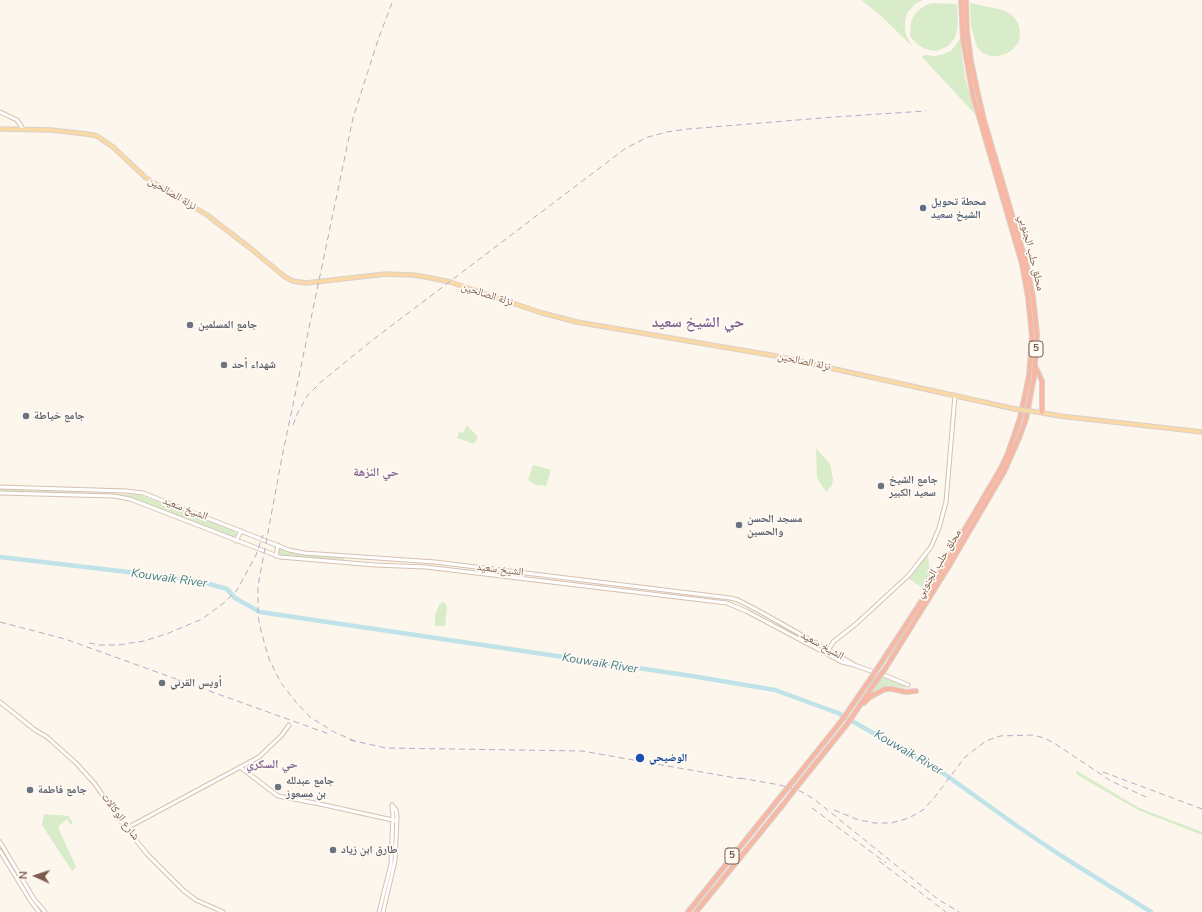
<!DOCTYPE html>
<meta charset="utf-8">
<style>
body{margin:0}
#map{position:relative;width:1202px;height:912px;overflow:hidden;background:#fdf6ec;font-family:"Nunito Sans",sans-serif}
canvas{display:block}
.north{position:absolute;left:16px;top:856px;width:40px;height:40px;-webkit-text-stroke:3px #fffaf3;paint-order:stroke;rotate:273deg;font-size:11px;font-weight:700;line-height:16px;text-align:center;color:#7a5c4d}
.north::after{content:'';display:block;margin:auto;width:14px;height:18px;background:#7a5c4d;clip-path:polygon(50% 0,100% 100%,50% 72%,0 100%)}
</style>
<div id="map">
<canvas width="1202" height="912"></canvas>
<div class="north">N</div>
</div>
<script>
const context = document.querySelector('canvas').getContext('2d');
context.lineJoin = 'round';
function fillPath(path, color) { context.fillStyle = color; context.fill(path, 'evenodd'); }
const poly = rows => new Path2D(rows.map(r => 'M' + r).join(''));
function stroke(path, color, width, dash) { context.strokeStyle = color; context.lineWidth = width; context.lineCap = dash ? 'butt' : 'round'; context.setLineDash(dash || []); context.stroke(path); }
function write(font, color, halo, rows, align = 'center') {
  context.font = font + ' "Nunito Sans","Noto Naskh Arabic",sans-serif'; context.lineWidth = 3.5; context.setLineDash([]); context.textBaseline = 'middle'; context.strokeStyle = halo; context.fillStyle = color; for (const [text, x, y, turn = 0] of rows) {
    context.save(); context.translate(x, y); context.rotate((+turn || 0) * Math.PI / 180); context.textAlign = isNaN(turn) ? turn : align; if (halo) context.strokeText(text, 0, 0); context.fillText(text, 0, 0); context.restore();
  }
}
const green = poly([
 [861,0,923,0,915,4,907,13,905,22,905,33,912,46,881,16],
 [932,3,957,4,958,25,955,38,948,46,937,51,929,50,921,47,915,42,910,36,911,22,914,15,919,10,926,5],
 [970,3,1003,10,1012,15,1018,23,1020,32,1019,42,1013,49,1006,54,998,56,990,56,983,53,977,47,971,26],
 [960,39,965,77,975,114,922,57,925,55,935,56,944,54,951,51],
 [467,425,478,437,474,444,457,438,459,431,463,433],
 [816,448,830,464,833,479,832,485,826,492,817,478],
 [533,465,551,470,546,486,536,485,528,480],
 [0,489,140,495,209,521,236,532,237,535,233,538,132,499,109,495,0,491],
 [279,548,307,555,344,558,344,560,281,556,278,554],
 [928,554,930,578,924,589,908,578],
 [443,602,444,602,447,607,445,626,435,626,435,616,439,605],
 [882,677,906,686,905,688,894,686,885,687,869,695],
 [1077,771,1139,808,1202,832,1202,835,1138,810,1076,774],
 [44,814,69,816,73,824,70,824,67,819,58,827,76,867,72,871,42,825]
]);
const river = poly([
 [0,557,179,578,203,582,227,589,235,598,260,612,692,676,775,690,838,713,943,773,1017,826,1060,855,1151,912]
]);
const secondary = poly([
 [0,112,17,120,23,129],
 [0,487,126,491,143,493,289,550,304,553,435,562,730,598,738,600,761,612,853,664],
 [0,493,114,496,130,499,280,557,375,565,426,567,727,603,746,611,842,662,854,665,871,671],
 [236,541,241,531],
 [276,556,278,545],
 [828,651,833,642,856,624,909,575,927,552,931,547,939,528,946,502,955,395],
 [884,675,908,685],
 [0,702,35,730,47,737,76,763,95,784,119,819,147,854,184,891,196,900,223,912],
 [240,767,278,796,320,804,397,821],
 [127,828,259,757,282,735,289,725],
 [0,842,34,899,45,912],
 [0,851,30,900,39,912],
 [379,912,391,864,393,815,392,807],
 [383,912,395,861,397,817,396,810,392,805]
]);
const primary = poly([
 [0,129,51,130,87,134,97,136,113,147,146,178,207,215,250,248,285,277,293,281,306,283,386,274,413,275,431,278,450,282,542,313,577,322,776,356,1015,409],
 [1037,412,1060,416,1202,432]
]);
const highway = poly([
 [1035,366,1042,381,1042,412],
 [879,666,932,585,1001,468,1008,453,1020,418,1029,376,1032,336,1028,297,1022,264,973,96,963,40,961,0],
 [885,669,949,566,1004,472,1019,438,1026,419,1034,377,1037,334,1033,297,1026,262,984,120,977,90,971,61,967,32,966,0],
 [864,703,870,697,885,689,892,689,906,692,916,691],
 [794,780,842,720,871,678],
 [799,784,848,723,877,680],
 [688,912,777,801],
 [696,912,782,806]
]);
const rail = poly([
 [293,425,298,412,308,395,321,382,370,342,626,148,648,137,667,132,688,129,834,117,926,111],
 [0,622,65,639,329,734],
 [89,643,99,645,118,645,144,641,169,633,202,619,225,602,237,590,256,555,263,535],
 [350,740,386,748,582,751,736,778,745,779],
 [355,741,334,732,310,717,295,701,281,683,269,659,261,631,258,616,258,586,282,457,353,118,378,40,393,0],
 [1103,772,1202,809],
 [740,778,780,785,800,791,814,799,939,900,959,912],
 [812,808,886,863],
 [834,810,856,819,874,823,891,823,909,818,923,810,934,798,965,757,986,741,1000,736,1033,735,1044,738,1054,743,1111,781,1146,797],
 [879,861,946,912]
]);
const primaryBridge = poly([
 [1015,409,1037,412]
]);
const highwayBridge = poly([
 [871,678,879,666],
 [877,680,885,669],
 [777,801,794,780],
 [782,806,799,784]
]);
const markers = [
 [923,208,4,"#5c6f8a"],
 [190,325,4,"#6b7280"],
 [224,365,4,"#6b7280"],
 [26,416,4,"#6b7280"],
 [881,486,4,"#6b7280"],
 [739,525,4,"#6b7280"],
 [162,683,4,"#6b7280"],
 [640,758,5,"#1a4fb4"],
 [278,787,4,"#6b7280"],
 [30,790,4,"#6b7280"],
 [333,850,4,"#6b7280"]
];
const shields = [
 [1036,349,14],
 [732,856,14]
];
const shieldNames = [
 ["5",1036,349],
 ["5",732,856]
];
const streetNames = [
 ["نزلة الصالحين",172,194,31],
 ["محلق حلب الجنوبي",1031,253,76],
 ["نزلة الصالحين",487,295,18],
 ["نزلة الصالحين",804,362,12],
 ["الشيخ سعيد",185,509,21],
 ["محلق حلب الجنوبي",939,564,-59],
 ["الشيخ سعيد",500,570,7],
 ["الشيخ سعيد",822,646,29],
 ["شارع الوكالات",120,817,53]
];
const serviceNames = [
 ["محطة تحويل",931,202],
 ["الشيخ سعيد",931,215]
];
const worshipNames = [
 ["جامع المسلمين",198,325],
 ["شهداء أحد",232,365],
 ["جامع خياطة",34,416],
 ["جامع الشيخ",889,480],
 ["سعيد الكبير",889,493],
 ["مسجد الحسن",747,519],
 ["والحسين",747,532],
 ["أويس القرني",170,683],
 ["جامع عبدلله",286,781],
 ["بن مسعوز",286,794],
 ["جامع فاطمة",38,790],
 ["طارق ابن زياد",341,850]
];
const transitNames = [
 ["الوضيحي",649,758]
];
const neighbourhoodNames = [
 ["حي النزهة",376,473],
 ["حي السكري",272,765]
];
const waterNames = [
 ["Kouwaik River",169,579,8],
 ["Kouwaik River",600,664,9],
 ["Kouwaik River",908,753,30]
];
const districtNames = [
 ["حي الشيخ سعيد",698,323]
];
fillPath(green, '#d8ecc9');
stroke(river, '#bfe3e8', 4.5);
stroke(secondary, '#d6c0b0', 5);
stroke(primary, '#dad1cd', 5.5);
stroke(highway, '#dad1cd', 6);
stroke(secondary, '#fff', 3);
stroke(primary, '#fbd9a5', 3.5);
stroke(highway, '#f7b7a3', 4);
stroke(rail, '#b9a8c9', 1, [6, 4]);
stroke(primaryBridge, '#dad1cd', 5.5, []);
stroke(highwayBridge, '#dad1cd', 6, []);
stroke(primaryBridge, '#fbd9a5', 3.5);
stroke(highwayBridge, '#f7b7a3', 4);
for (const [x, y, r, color] of markers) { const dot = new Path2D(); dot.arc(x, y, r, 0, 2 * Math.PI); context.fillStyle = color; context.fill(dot); stroke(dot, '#fffaf3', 1.5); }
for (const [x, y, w] of shields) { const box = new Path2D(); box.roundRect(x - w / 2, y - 8, w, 16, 3); context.fillStyle = '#fffaf3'; context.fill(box); stroke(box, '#7a5c4d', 1); }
write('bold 10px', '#7a5c4d', null, shieldNames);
write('11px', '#7a5c4d', '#fffaf3', streetNames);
write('bold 11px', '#4e5e75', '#fffaf3', serviceNames, 'left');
write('bold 11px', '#5b616d', '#fffaf3', worshipNames, 'left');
write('bold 11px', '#164399', '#fffaf3', transitNames, 'left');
write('bold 12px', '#846695', '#fffaf3', neighbourhoodNames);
write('italic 12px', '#437c86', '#fffaf3', waterNames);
write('bold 15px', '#846695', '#fffaf3', districtNames);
</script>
